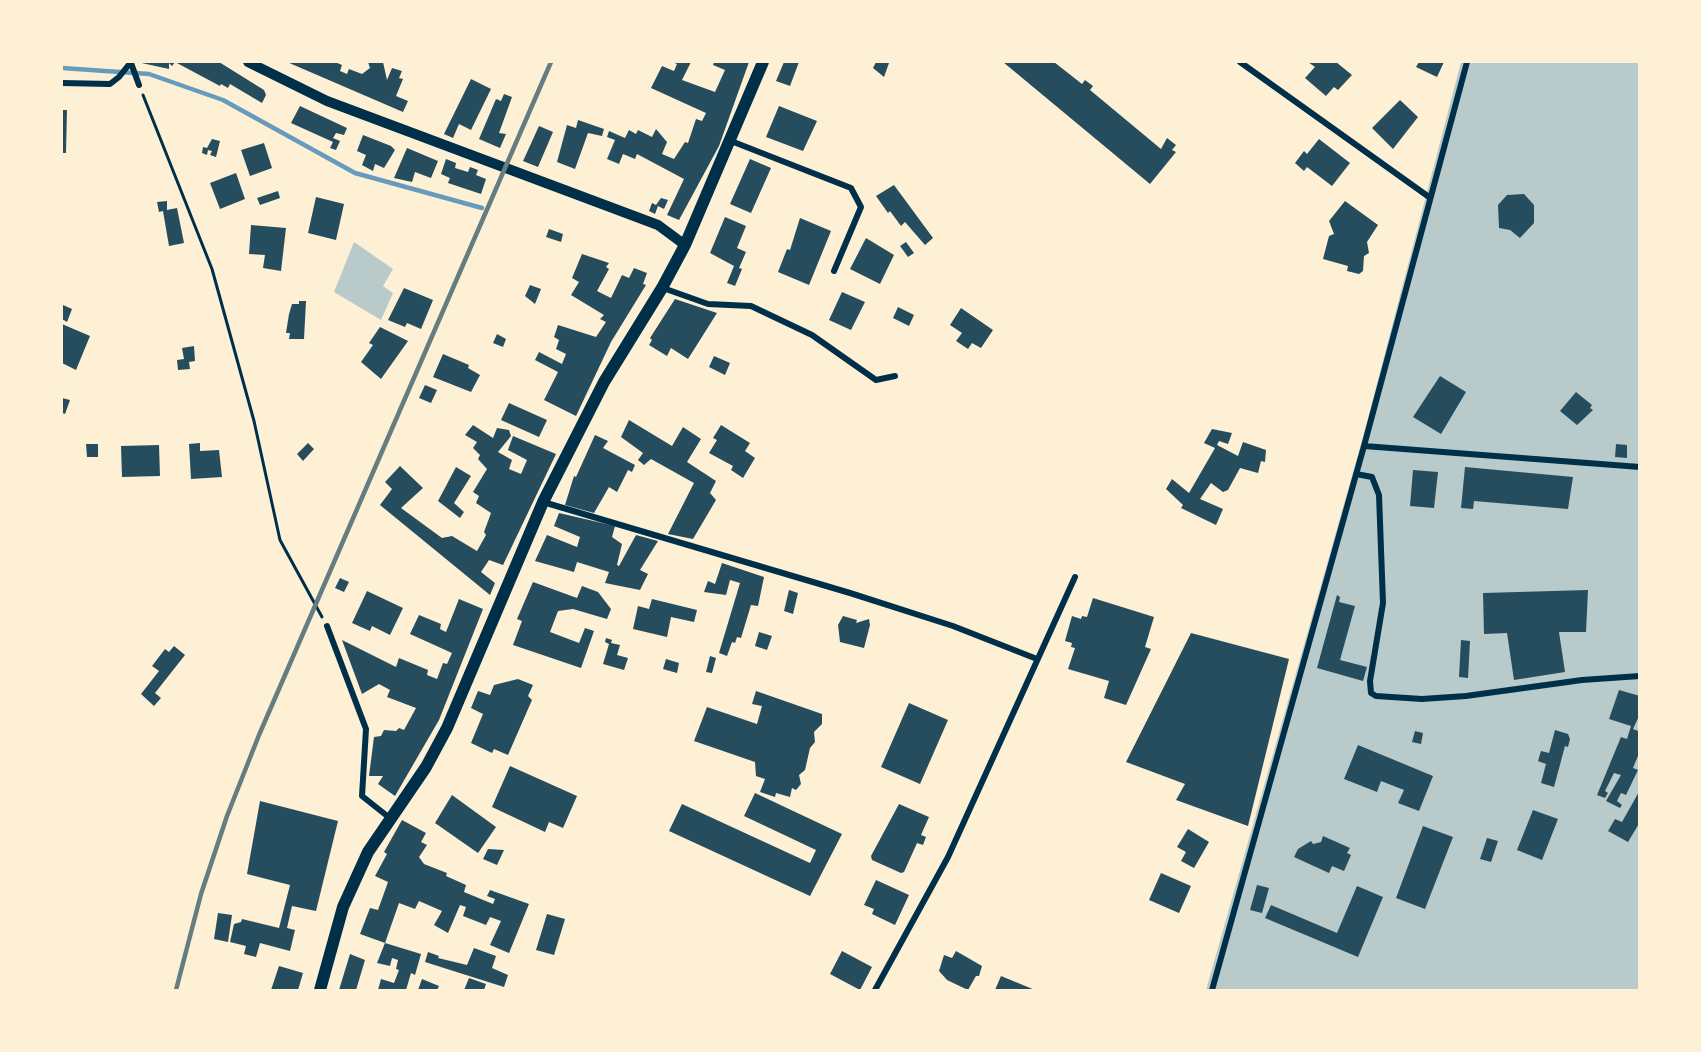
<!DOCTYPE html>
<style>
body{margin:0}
#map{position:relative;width:1701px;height:1052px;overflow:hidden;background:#fdf0d5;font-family:"Fira Sans Condensed",sans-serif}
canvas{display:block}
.frame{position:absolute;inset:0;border:63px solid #fdf0d5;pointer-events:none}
</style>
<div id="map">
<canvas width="1701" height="1052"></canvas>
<div class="frame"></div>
</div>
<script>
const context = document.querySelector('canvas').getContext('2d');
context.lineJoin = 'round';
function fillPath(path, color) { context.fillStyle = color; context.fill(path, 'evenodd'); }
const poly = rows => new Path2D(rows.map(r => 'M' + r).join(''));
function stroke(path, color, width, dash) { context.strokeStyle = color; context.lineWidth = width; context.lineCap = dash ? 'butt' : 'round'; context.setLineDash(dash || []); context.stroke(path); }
const green = poly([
 [1461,62,1639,62,1639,990,1206,990,1363,437],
 [354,242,393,269,383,286,393,293,381,320,334,292]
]);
const stream = poly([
 [62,68,149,74,223,100,355,173,482,208]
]);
const building = poly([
 [137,62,219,62,264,90,266,95,262,103,230,84,228,88,221,84,220,86,175,62,172,66,169,63,169,69],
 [287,62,335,62,342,65,340,71,347,74,349,69,362,74,370,68,368,62,383,62,387,80,392,68,402,71,399,78,403,79,396,96,408,101,403,112],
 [672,62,691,62,682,80,715,92,725,70,713,65,714,62,749,62,719,146,679,220,667,215,684,179,637,154,635,159,623,154,619,164,607,159,615,140,607,137,609,131,625,138,629,130,636,134,638,130,652,137,656,129,667,142,662,154,674,159,685,142,688,143,696,119,702,121,706,113,651,88,662,66,674,71,677,64],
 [784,62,799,62,790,86,776,81],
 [876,62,889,63,884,77,873,68],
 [1003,62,1054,62,1082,84,1085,80,1093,86,1090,90,1161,149,1167,138,1176,145,1172,150,1176,152,1150,184],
 [1308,62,1336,62,1352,75,1338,90,1334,87,1326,96,1305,78,1315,67],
 [1419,62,1444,62,1437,77,1416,67],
 [471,79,491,89,471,130,459,124,453,138,444,134],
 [504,94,512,97,499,133,506,134,500,148,479,139,496,99,501,101],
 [1400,100,1418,117,1393,149,1372,128],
 [300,106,347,128,344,135,336,133,333,138,340,141,336,150,330,148,333,142,291,123],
 [779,106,817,121,803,151,766,137],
 [62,110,67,110,66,153,62,153],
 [578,120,604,129,602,136,588,133,575,169,557,162,567,125,576,128],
 [539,126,553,132,538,167,523,161],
 [363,135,391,146,395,150,384,168,375,164,373,171,362,165,366,155,357,151],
 [212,139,220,141,216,157,210,155,212,151,208,150,207,155,202,153,203,147,207,148],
 [1319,139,1350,163,1332,186,1307,167,1304,171,1295,163,1304,151,1307,154],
 [264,143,272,168,250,176,241,150],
 [407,148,438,161,431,178,415,172,412,182,394,178],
 [446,159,456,163,455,168,468,172,470,167,478,170,476,175,486,179,481,194,448,183,450,178,441,174],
 [750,159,771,168,751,213,730,204],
 [236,173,245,199,220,209,210,183],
 [894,185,933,238,925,245,905,222,901,226,890,211,888,213,876,196],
 [278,191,280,198,260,205,257,198],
 [1524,194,1534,205,1534,223,1520,238,1510,230,1499,228,1498,205,1507,195],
 [316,197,344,204,336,240,308,233],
 [661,198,668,200,664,209,658,206,655,214,649,211,652,203,656,205],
 [167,201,167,210,177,208,184,243,169,246,163,211,159,212,157,202],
 [1345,201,1378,225,1367,242,1369,253,1364,256,1363,271,1359,274,1347,271,1348,266,1323,259,1329,236,1334,234,1329,221],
 [725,217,746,226,737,248,746,252,739,268,742,269,735,286,727,283,734,266,710,253],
 [800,218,831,231,809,285,778,272,787,249,790,250],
 [251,225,286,228,281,271,263,268,265,255,249,254],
 [549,229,563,234,561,242,546,237],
 [866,238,894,255,880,284,850,269],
 [906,242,914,253,908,257,900,246],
 [582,254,609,263,606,267,609,269,597,291,611,298,622,275,629,278,634,268,647,273,643,284,646,285,611,342,576,416,544,400,558,372,535,360,539,352,562,364,566,354,556,349,559,340,554,337,558,325,596,337,606,322,600,319,604,315,571,295,579,282,572,278],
 [530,285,541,289,535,304,525,296],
 [404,288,433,300,421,329,407,323,405,327,388,320],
 [842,292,865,302,851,330,829,320],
 [675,299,717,313,688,359,671,348,667,356,649,345,652,340,650,338],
 [299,301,306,301,304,339,289,339,290,333,286,333,289,314,292,304,299,304],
 [63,305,72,309,67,322,62,319],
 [898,307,914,315,909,326,893,318],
 [961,308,993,330,981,348,972,343,968,349,956,341,962,333,950,325],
 [62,324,90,336,76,370,62,363],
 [380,327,408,341,381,379,361,362,373,345,369,343],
 [497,334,506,339,503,347,493,343],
 [194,346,195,361,189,362,190,369,178,370,177,360,184,359,182,348],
 [443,354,469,365,468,368,480,375,471,392,433,377],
 [714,356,730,363,725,375,709,367],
 [1440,376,1466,392,1441,434,1413,417],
 [425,385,437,390,431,403,419,398],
 [1576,392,1592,405,1590,408,1593,410,1577,425,1560,411],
 [62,398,70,400,65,414,62,413],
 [509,403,547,420,539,437,501,420],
 [629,420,672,446,683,427,701,439,687,462,716,481,710,493,716,500,693,539,668,534,694,483,651,459,644,465,638,460,643,453,621,437],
 [473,425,493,438,497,428,509,430,511,436,498,452,512,460,509,469,521,474,527,460,508,450,513,436,556,454,503,565,489,560,481,572,495,583,490,595,380,505,392,489,385,482,400,466,423,488,401,508,442,538,452,536,477,551,486,535,484,532,491,513,476,503,479,496,473,492,487,469,478,459,480,455,473,448,477,442,465,435],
 [721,425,750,443,745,451,755,458,743,478,731,470,733,466,709,453,717,440,713,438],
 [1212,429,1232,433,1228,444,1219,441,1217,445,1238,456,1243,442,1266,450,1265,462,1261,461,1258,473,1240,468,1228,490,1223,492,1211,483,1200,499,1223,509,1216,525,1181,508,1183,505,1166,489,1172,479,1189,493,1215,448,1204,443],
 [595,435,608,441,603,448,635,465,632,472,628,470,617,492,609,487,594,513,565,505,574,476,576,477],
 [200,443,200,451,219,450,222,477,191,479,189,444],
 [308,443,314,449,303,461,297,454],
 [86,444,98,444,98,457,87,457],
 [1616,444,1627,445,1627,458,1615,457],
 [159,445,160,476,122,477,121,446],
 [456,467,471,476,454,503,464,512,460,518,438,501],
 [1465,467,1573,477,1568,509,1474,501,1473,509,1461,508],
 [1413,470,1438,472,1434,508,1410,506],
 [559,513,615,526,612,537,622,544,617,565,619,566,636,535,658,541,640,570,648,574,640,590,605,583,609,572,577,562,574,572,535,561,547,535,577,547,580,537,554,526],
 [722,563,764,577,758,606,751,605,741,638,737,637,735,643,732,642,727,656,719,653,740,583,730,580,726,595,704,592,708,581,715,584],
 [340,578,349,582,344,592,335,588],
 [533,582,577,598,582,586,598,592,611,609,607,619,573,609,558,611,550,632,579,643,585,628,594,631,581,668,513,645,522,621,517,619],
 [789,590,798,593,793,614,784,611],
 [1588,590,1586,632,1559,632,1565,672,1514,680,1507,633,1484,634,1483,593],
 [367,591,403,608,390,635,372,626,370,631,352,623],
 [1337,595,1340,597,1339,602,1355,606,1340,660,1367,667,1363,681,1317,668],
 [1093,598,1154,617,1145,647,1151,649,1126,705,1104,698,1109,681,1068,669,1075,648,1071,647,1072,643,1065,641,1072,616,1081,619,1082,616,1087,617],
 [459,599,483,609,439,720,395,796,378,784,383,776,369,776,374,737,381,736,384,730,396,731,399,728,404,730,416,708,387,697,390,690,379,684,362,694,342,640,396,667,399,658,428,670,427,675,437,679,443,663,447,664,452,653,410,634,419,615,441,624,440,629,446,632],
 [652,599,697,610,694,622,671,617,667,637,633,629,638,606,649,609],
 [843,616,857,620,856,623,869,619,870,625,864,648,840,642,838,625],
 [759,632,772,636,767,650,755,646],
 [1191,633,1289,659,1248,826,1176,800,1185,784,1126,762],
 [606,638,612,640,611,643,620,645,617,655,628,658,624,670,603,664,609,644,605,642],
 [1461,640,1470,641,1468,678,1459,677],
 [174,646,185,655,155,693,161,698,154,706,141,694,159,671,152,666,165,649,169,652],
 [710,656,716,658,712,673,706,672],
 [666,659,679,663,677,673,663,669],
 [518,679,533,685,528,696,532,700,508,755,494,749,492,753,471,743,483,714,471,708,478,691,490,695,494,685],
 [1619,690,1640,696,1640,714,1633,729,1638,731,1640,727,1640,751,1633,768,1638,770,1626,795,1621,793,1617,801,1622,805,1620,808,1606,801,1621,775,1614,773,1605,791,1608,793,1605,798,1597,795,1621,737,1627,739,1631,726,1609,719],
 [756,691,822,714,822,724,814,732,815,742,810,748,805,770,799,775,801,784,796,790,792,788,790,797,776,793,775,797,760,792,765,779,756,776,755,762,694,741,707,707,757,724,762,706,752,704],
 [909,703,948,720,920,784,881,767],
 [1555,730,1568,734,1570,739,1568,747,1565,746,1554,787,1541,783,1546,764,1538,761,1541,751,1549,753],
 [1415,731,1423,733,1421,744,1412,742],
 [1358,745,1433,776,1419,811,1398,803,1404,790,1381,781,1377,792,1344,779],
 [510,766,577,796,563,828,549,822,545,832,492,807],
 [1640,790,1640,822,1628,842,1608,831,1615,819,1622,822],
 [755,793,842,834,810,896,669,831,682,804,810,863,816,850,744,816],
 [452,795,496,827,478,853,435,823],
 [260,801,338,821,316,911,292,906,287,928,295,930,290,951,260,943,256,957,244,954,246,946,230,942,234,924,241,922,242,919,279,928,290,885,247,874],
 [899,804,929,817,921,835,926,837,923,845,917,843,904,872,901,873,872,860,871,856],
 [1533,810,1558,819,1542,860,1517,850],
 [402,820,426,833,421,842,427,845,419,857,424,864,447,873,446,876,466,885,464,892,493,904,495,899,487,896,490,890,529,904,509,953,490,945,501,921,490,917,486,925,463,916,466,907,460,905,448,933,434,925,442,911,419,901,415,909,399,903,385,943,360,934,370,908,378,910,388,882,375,876,387,854,384,852],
 [1423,826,1453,837,1425,909,1396,898],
 [1188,829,1209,842,1194,868,1181,861,1186,852,1177,847],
 [1323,836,1350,848,1347,853,1351,855,1344,871,1332,866,1329,873,1294,857,1298,849,1311,841,1313,844,1321,842],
 [1487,838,1498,841,1491,862,1480,859],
 [488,849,504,850,497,865,483,859],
 [1161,873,1191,886,1179,913,1149,900],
 [876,880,909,895,895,925,872,914,874,909,864,905],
 [1257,885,1269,888,1262,913,1250,910],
 [1357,886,1383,897,1358,957,1265,918,1271,905,1337,933],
 [218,913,232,915,228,942,214,939],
 [547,914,565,919,554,955,536,950],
 [385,943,421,954,415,975,411,973,406,990,378,990,381,979,394,983,399,970,396,969,398,960,392,958,390,966,377,963],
 [474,948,496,956,492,968,508,975,504,987,425,962,428,952,439,956,438,958,467,965],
 [842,951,872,967,860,990,830,974],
 [956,951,982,966,979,976,976,976,968,990,947,980,939,971,944,955,952,958],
 [350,954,365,960,356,990,339,990],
 [279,966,303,973,298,990,271,990],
 [1001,976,1035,990,995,990],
 [469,978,486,984,484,990,464,990],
 [422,979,439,986,437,990,418,990]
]);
const path = poly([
 [143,95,212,269,254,421,280,540,322,617]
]);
const minor = poly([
 [1240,62,1429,197],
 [131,63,139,85],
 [62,83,110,84,119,77,131,62],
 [731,141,851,188,861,207,834,271],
 [663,288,708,304,751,306,812,335,876,380,895,376],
 [1364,446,1640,467],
 [1356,474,1372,477,1379,495,1383,603,1370,681,1371,693,1376,696,1422,699,1466,696,1582,680,1640,676],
 [543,502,850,593,953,626,1037,659],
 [327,626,366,729,362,796,391,819],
 [875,990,948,857,1075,577],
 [1212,990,1364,446,1467,62]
]);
const tertiary = poly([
 [248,62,327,101,658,225,685,245]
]);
const secondary = poly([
 [320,990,343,907,368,852,426,767,447,728,543,502,604,382,662,288,685,245,763,62]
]);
const rail = poly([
 [176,990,201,894,227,816,259,735,551,62]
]);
fillPath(green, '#b9caca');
stroke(stream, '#669bbc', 4.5);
fillPath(building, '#264d5e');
stroke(path, '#003049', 3);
stroke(minor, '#003049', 6);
stroke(tertiary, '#003049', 10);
stroke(secondary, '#003049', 12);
stroke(rail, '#657d81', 4.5);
</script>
